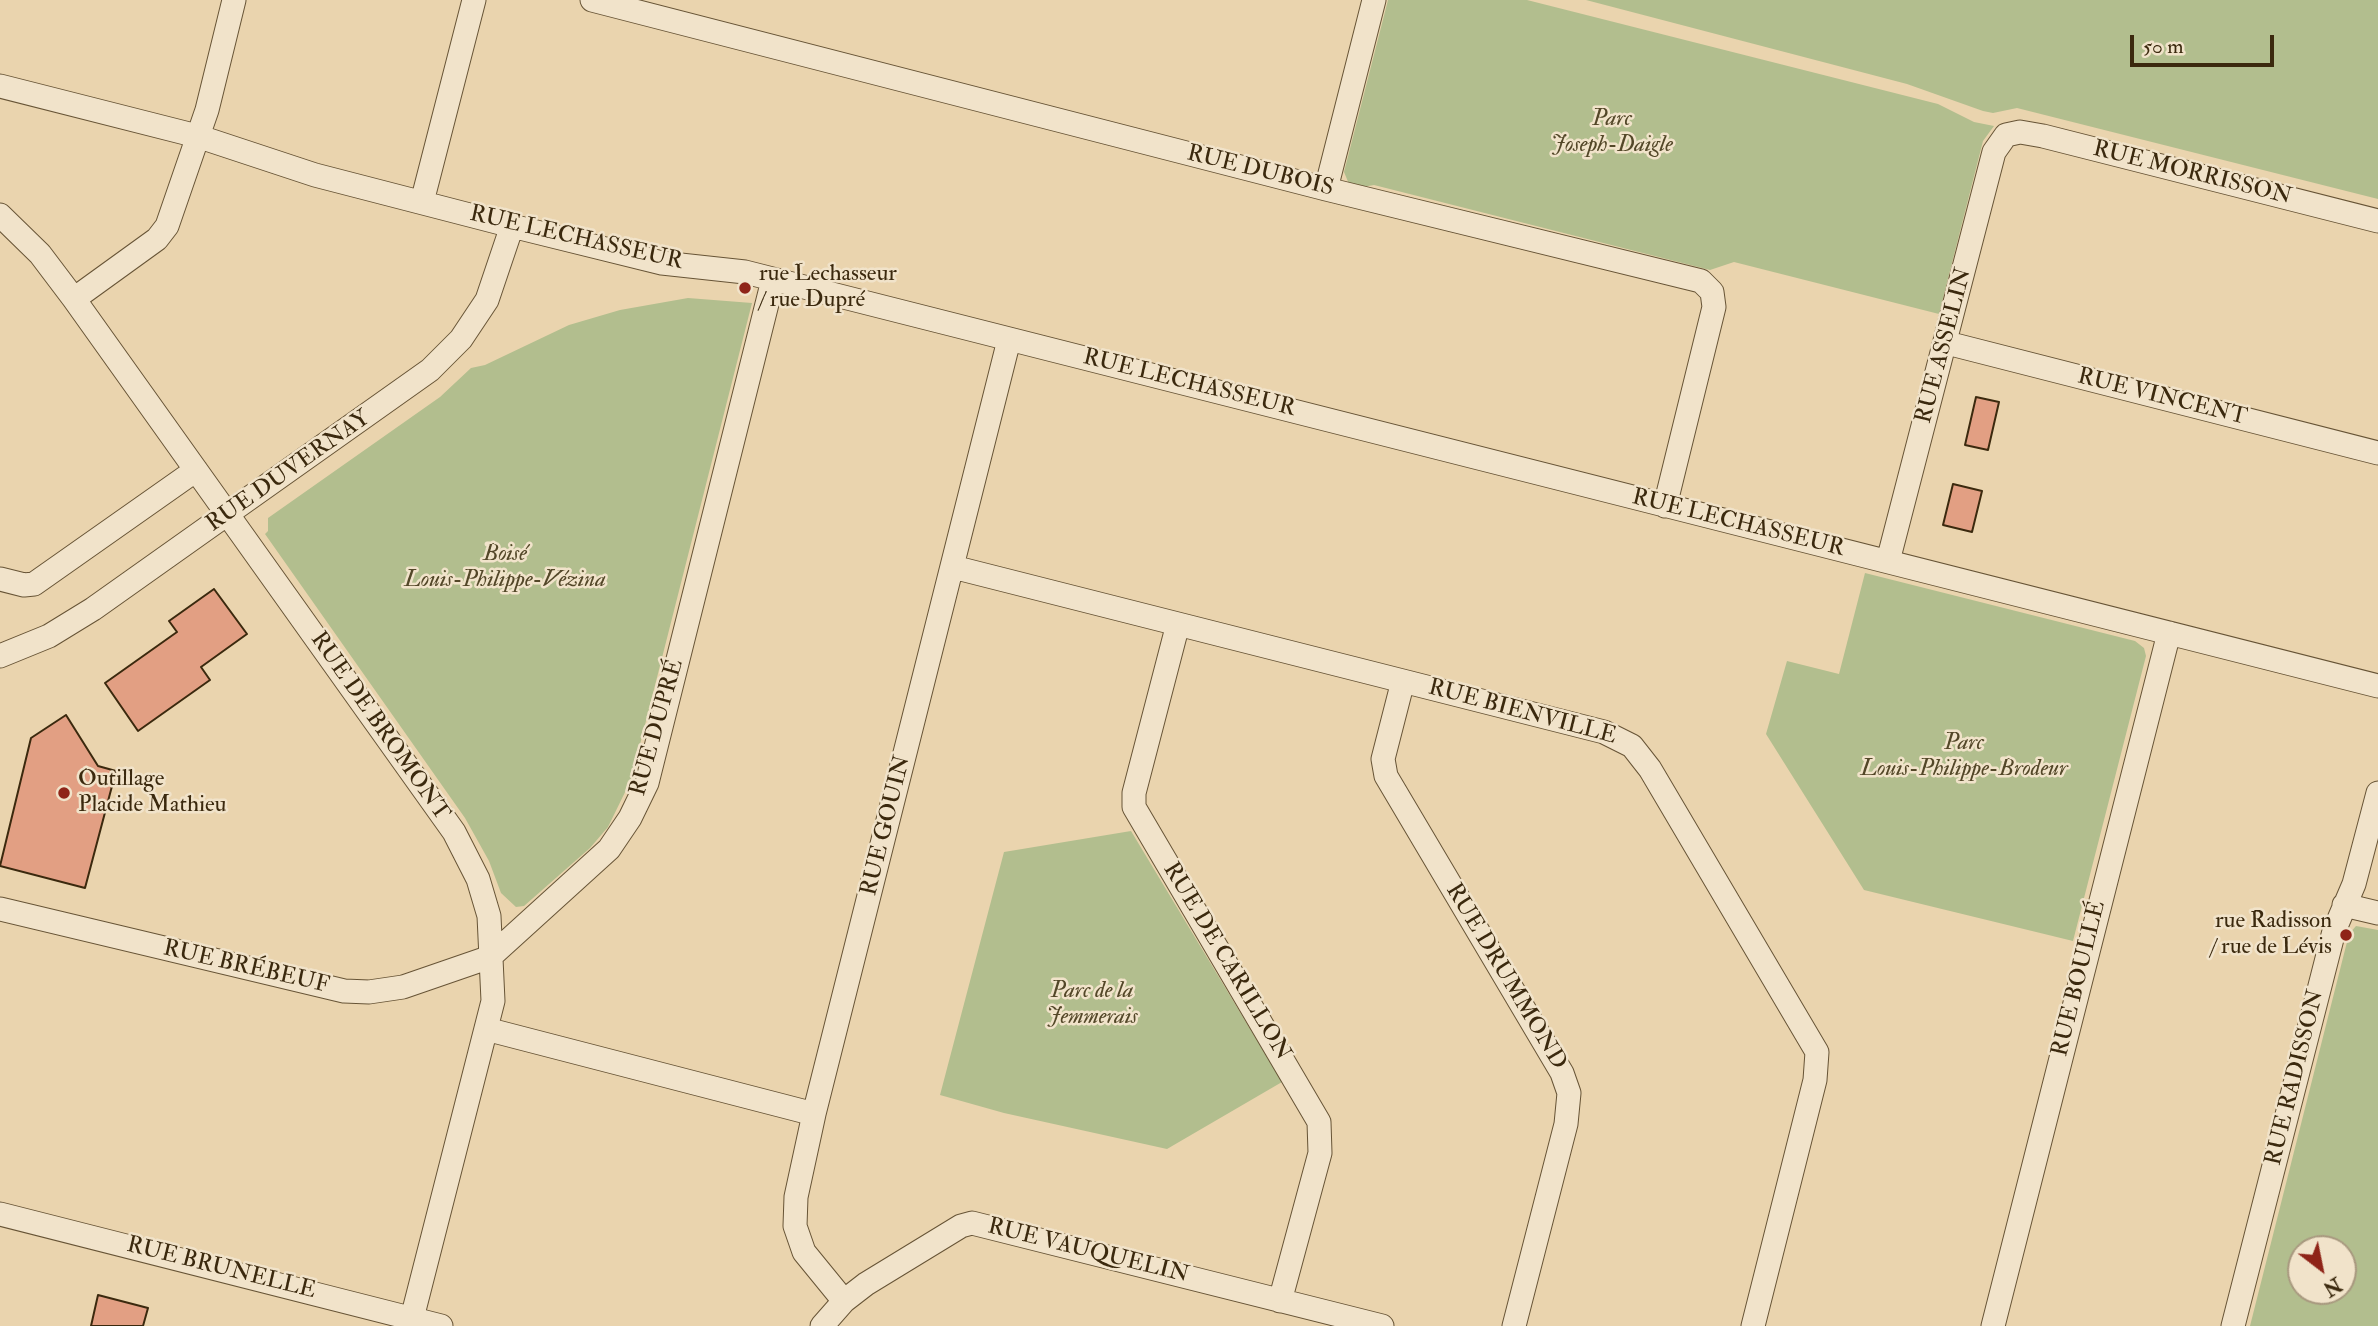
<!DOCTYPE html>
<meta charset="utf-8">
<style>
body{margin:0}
#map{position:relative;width:2378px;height:1326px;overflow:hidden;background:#ead4ae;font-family:"IM FELL Double Pica",serif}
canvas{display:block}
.north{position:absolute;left:2287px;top:1235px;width:70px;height:70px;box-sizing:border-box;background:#f1e3ca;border:2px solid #a8997f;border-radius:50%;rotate:148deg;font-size:19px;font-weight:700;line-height:28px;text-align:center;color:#3b290e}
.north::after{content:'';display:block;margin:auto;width:24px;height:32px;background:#8f2418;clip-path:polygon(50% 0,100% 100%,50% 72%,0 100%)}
.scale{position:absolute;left:2130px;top:35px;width:144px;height:32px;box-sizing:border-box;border:4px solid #3b290e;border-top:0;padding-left:9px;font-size:21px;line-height:24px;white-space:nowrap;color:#3b290e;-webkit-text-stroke:5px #f1e3ca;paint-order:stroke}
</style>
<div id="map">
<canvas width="2378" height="1326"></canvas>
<div class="north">N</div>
<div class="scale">50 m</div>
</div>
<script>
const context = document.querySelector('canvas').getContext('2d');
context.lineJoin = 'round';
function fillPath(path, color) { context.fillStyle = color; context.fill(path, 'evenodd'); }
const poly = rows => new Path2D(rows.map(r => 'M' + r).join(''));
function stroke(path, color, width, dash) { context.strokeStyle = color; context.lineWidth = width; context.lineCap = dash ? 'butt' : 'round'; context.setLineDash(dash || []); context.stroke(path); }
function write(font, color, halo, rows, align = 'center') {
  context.font = font + ' "IM FELL Double Pica",serif'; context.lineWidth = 5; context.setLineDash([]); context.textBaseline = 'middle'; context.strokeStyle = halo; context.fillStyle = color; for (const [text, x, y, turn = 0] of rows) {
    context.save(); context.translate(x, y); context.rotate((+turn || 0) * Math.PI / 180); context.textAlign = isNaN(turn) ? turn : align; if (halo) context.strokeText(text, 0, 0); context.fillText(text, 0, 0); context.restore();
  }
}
const green = poly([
 [1388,0,1527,0,1938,104,1974,122,1994,126,1983,141,1939,314,1734,262,1710,270,1374,185,1357,188,1349,184,1344,172],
 [1586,0,2378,0,2378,199,2017,108,1993,113,1983,111,1907,84],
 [688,298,752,303,631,780,608,827,590,848,524,906,516,907,501,893,489,861,465,818,265,534,268,531,268,518,440,397,471,368,485,365,569,325,620,310],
 [1865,573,2135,641,2144,648,2146,656,2073,941,1864,890,1766,734,1787,661,1839,674],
 [1131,831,1282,1082,1167,1149,1004,1113,940,1095,1004,852],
 [2356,926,2378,930,2378,1326,2250,1326,2349,934],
 [2301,1249,2343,1249,2343,1291,2301,1291]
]);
const building = poly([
 [1976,397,1999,402,1988,450,1965,445,1976,397],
 [1953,484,1982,491,1972,532,1943,525,1953,484],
 [214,589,247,634,201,667,210,680,138,731,105,683,177,632,169,621,214,589],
 [66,715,98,766,116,771,85,888,0,866,31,738,66,715],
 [98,1295,148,1308,143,1326,91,1326,98,1295]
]);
const minor = poly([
 [592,0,1326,189,1701,281,1712,292,1714,307,1665,506],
 [0,86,197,136,315,175,512,226,662,263,745,272,2378,686],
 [1326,189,1374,0],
 [422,202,474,0],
 [0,215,40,254,74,299,454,832,478,879,489,916,493,1001,410,1326],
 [74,299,157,239,167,226,207,110,234,0],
 [1947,343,2378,453],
 [1888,561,1994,152,2006,135,2020,132,2043,136,2378,221],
 [953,567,1604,732,1632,746,1650,769,1817,1052,1815,1080,1753,1326],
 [0,579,24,585,34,584,196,470],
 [1178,624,1134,793,1134,807,1319,1122,1320,1153,1280,1301],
 [0,656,49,636,93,609,430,370,461,339,487,300,512,226],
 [1403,681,1383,759,1386,776,1562,1073,1569,1093,1566,1124,1514,1326],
 [2344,905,2378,913],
 [0,909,344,991,369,992,403,987,490,957,609,849,630,818,647,783,773,280],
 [486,1029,814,1114],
 [0,1214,441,1326],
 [844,1301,804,1252,795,1226,796,1197,814,1114,1009,340],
 [822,1326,844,1301,866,1284,961,1226,972,1223,1382,1326],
 [1993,1326,2169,633],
 [2233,1326,2334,931,2354,884,2378,793]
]);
const markers = [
 [745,288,7,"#8f2418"],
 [64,793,7,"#8f2418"],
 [2346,935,7,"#8f2418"]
];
const parkNames = [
 ["Parc",1612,120],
 ["Joseph-Daigle",1612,146],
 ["Boisé",505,555],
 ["Louis-Philippe-Vézina",505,581],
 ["Parc",1964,744],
 ["Louis-Philippe-Brodeur",1964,770],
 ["Parc de la",1092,992],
 ["Jemmerais",1092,1018]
];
const streetNames = [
 ["RUE DUBOIS",1260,172,14],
 ["RUE MORRISSON",2192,174,14],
 ["RUE LECHASSEUR",576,239,13],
 ["RUE ASSELIN",1945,346,-75],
 ["RUE LECHASSEUR",1189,384,14],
 ["RUE VINCENT",2162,398,14],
 ["RUE DUVERNAY",289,472,-35],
 ["RUE LECHASSEUR",1738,524,14],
 ["RUE BIENVILLE",1522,713,15],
 ["RUE DE BROMONT",379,727,55],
 ["RUE DUPRÉ",658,728,-74],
 ["RUE GOUIN",887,826,-76],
 ["RUE DE CARILLON",1226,962,59],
 ["RUE BRÉBEUF",246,968,13],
 ["RUE DRUMMOND",1505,977,59],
 ["RUE BOULLÉ",2080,979,-76],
 ["RUE RADISSON",2296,1078,-76],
 ["RUE VAUQUELIN",1088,1252,14],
 ["RUE BRUNELLE",221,1269,14]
];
const poiNames = [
 ["rue Lechasseur",759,275],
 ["/ rue Dupré",759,301],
 ["Outillage",78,780],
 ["Placide Mathieu",78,806],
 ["rue Radisson",2332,922,"right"],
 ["/ rue de Lévis",2332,948,"right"]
];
fillPath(green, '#b2be8e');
fillPath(building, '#e29f83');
stroke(building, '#3b290e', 2);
stroke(minor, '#675436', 25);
stroke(minor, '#f1e3ca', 23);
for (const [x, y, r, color] of markers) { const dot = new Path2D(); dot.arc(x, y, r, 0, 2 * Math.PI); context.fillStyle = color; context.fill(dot); stroke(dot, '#f1e3ca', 2.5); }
write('italic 23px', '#534728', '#f1e3ca', parkNames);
write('23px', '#3b290e', '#f1e3ca', streetNames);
write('23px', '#3b290e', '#f1e3ca', poiNames, 'left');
</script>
